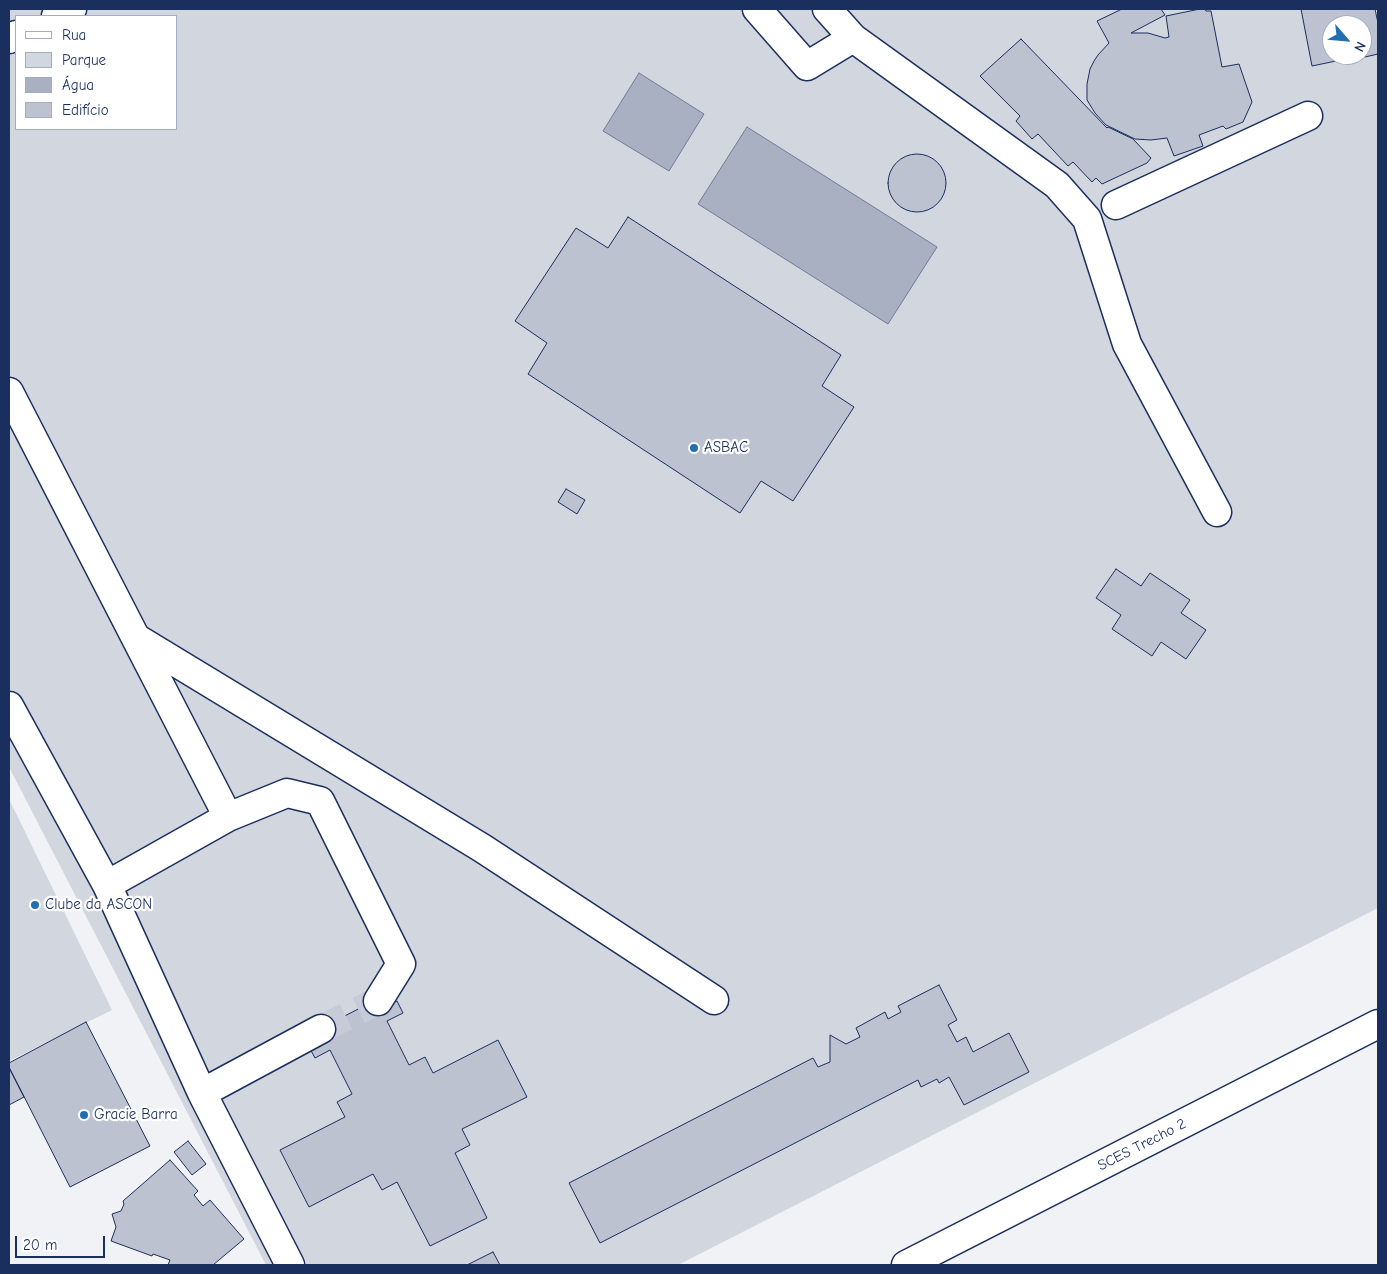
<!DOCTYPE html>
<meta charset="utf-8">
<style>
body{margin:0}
#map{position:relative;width:1387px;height:1274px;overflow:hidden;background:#f1f2f5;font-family:"Comic Neue",sans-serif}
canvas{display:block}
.frame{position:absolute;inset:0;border:10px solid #1b2f5e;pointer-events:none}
.legend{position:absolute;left:15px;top:15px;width:162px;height:115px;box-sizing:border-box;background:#fff;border:1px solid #a4acbf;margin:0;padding:6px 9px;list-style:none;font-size:15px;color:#1b2f5e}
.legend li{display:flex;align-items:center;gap:10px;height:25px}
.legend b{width:25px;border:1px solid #a4acbf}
.north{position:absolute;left:1322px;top:15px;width:50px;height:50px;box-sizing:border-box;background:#fff;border:1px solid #a4acbf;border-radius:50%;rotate:117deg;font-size:14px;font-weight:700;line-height:20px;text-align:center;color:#1b2f5e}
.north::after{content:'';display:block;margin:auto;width:18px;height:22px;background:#1f6fb2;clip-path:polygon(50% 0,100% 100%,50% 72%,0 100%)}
.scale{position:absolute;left:15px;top:1236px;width:90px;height:22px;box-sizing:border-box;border:2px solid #1b2f5e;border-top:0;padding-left:6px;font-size:15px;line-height:18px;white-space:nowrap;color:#1b2f5e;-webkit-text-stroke:4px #fff;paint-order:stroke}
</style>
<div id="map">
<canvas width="1387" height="1274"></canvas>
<div class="frame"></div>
<ul class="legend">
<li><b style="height:6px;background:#fff"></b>Rua</li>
<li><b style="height:14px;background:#d2d6df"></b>Parque</li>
<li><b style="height:14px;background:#a8b0c2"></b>Água</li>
<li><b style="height:14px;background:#bcc2d0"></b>Edifício</li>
</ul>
<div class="north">N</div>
<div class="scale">20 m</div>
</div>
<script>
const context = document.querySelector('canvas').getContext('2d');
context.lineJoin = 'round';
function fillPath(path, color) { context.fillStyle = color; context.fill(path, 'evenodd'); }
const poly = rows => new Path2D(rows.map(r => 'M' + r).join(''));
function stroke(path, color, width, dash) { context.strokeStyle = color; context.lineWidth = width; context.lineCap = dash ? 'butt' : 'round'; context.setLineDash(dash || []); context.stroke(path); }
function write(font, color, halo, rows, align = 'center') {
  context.font = font + ' "Comic Neue",sans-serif'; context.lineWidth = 4.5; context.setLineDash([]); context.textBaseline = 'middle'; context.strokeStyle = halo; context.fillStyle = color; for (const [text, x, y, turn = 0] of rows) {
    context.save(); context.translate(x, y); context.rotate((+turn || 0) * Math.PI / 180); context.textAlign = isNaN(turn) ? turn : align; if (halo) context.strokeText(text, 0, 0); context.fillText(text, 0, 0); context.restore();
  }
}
const green = poly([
 [9,9,1378,9,1378,908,678,1265,266,1265,9,767],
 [16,16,176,16,176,129,16,129],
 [1332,25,1362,25,1362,55,1332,55],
 [9,799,112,1010,9,1061]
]);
const water = poly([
 [639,73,704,114,669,171,603,131,639,73],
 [747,127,937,247,888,324,698,204,747,127]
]);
const building = poly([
 [1122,9,1161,9,1165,15,1131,33,1148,33,1165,38,1169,37,1166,16,1200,9,1205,9,1206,11,1211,11,1222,67,1239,64,1252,102,1243,122,1226,129,1223,126,1199,135,1203,146,1174,156,1167,138,1151,140,1135,139,1106,125,1095,113,1087,100,1087,84,1090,69,1094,61,1098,55,1109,43,1097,21,1122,9],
 [1301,9,1375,9,1378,23,1378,54,1365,57,1365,55,1312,66,1301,9],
 [1332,25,1362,25,1362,55,1332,55,1332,25],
 [1021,39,1107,128,1108,127,1133,139,1151,158,1147,163,1102,184,1096,178,1092,182,1073,162,1068,166,1038,134,1032,139,1016,121,1020,116,980,76,1021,39],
 '888 183a29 29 0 1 1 58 0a29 29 0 1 1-58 0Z',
 [628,217,841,355,822,386,854,407,793,501,761,481,740,513,528,374,547,343,515,321,576,228,608,248,628,217],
 [566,489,585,500,577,514,558,502,566,489],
 [1116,569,1141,586,1150,573,1190,600,1181,613,1206,630,1186,659,1161,642,1152,656,1112,629,1121,615,1096,598,1116,569],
 [939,985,957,1020,948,1025,957,1042,966,1037,973,1052,1009,1033,1029,1072,964,1105,949,1077,939,1083,937,1079,921,1087,918,1080,600,1243,569,1183,813,1058,818,1067,830,1062,830,1035,846,1044,860,1037,856,1028,885,1012,888,1019,901,1012,898,1006,939,985],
 [376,1000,381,1009,397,1001,403,1013,387,1021,409,1065,425,1057,433,1073,498,1040,527,1097,462,1129,470,1145,455,1153,487,1218,430,1246,397,1182,382,1190,373,1174,309,1207,280,1150,345,1117,337,1102,352,1094,330,1050,315,1058,308,1045,319,1029,376,1000],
 [86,1022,150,1146,70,1187,9,1067,9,1063,86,1022],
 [9,1068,24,1097,9,1105,9,1068],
 [188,1141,206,1164,192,1175,174,1152,188,1141],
 [170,1160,198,1191,194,1195,203,1206,210,1200,244,1239,213,1265,168,1265,170,1260,153,1254,152,1256,111,1241,116,1227,112,1214,121,1211,124,1204,123,1201,170,1160],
 [493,1252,500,1265,467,1265,493,1252]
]);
const minorTunnel = poly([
 [321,1029,378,1001]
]);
const minor = poly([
 [757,9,807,66,853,38],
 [827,9,853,38,1057,185,1087,219,1127,344,1217,512],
 [56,16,72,9],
 [9,39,16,35],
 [1116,205,1308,116],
 [9,392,228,817],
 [136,638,482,848,714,1000],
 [9,706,107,885,228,817,287,793,320,801,401,964,378,1001],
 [107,885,202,1093,321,1029],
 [202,1093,290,1265]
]);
const major = poly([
 [906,1265,1378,1024]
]);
const markers = [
 [694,448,5,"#1f6fb2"],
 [35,905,5,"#1f6fb2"],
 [84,1115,5,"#1f6fb2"]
];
const poiNames = [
 ["ASBAC",704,448],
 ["Clube da ASCON",45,905],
 ["Gracie Barra",94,1115]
];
const streetNames = [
 ["SCES Trecho 2",1142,1145,-27]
];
fillPath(green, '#d2d6df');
fillPath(water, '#a8b0c2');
stroke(water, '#707c9a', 1);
fillPath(building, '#bcc2d0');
stroke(building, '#1b2f5e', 1);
stroke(minorTunnel, '#c6cbd7', 28, [28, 14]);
stroke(minor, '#1b2f5e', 31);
stroke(major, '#1b2f5e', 31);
stroke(minor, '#fff', 28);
stroke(major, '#fff', 28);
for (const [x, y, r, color] of markers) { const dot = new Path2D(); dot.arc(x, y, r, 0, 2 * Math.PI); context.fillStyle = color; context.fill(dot); stroke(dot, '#fff', 2); }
write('15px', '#1b2f5e', '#fff', poiNames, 'left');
write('15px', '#1b2f5e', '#fff', streetNames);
</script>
